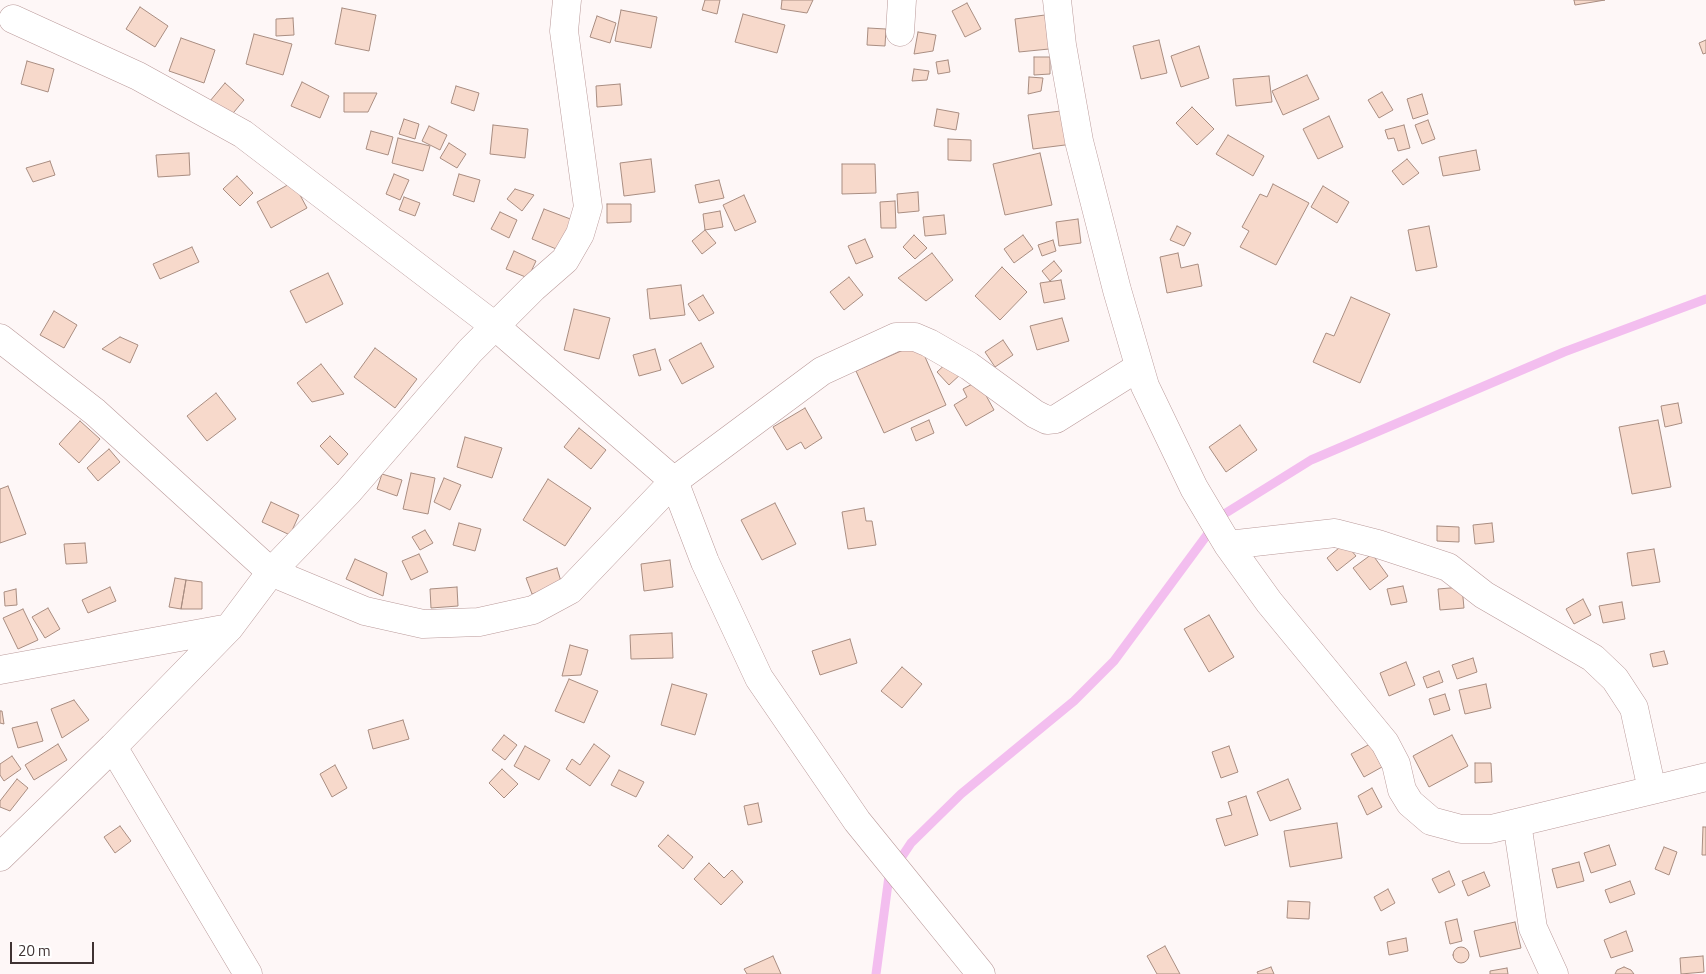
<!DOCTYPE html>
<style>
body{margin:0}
#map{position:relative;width:1706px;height:974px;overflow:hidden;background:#fef7f7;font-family:"Titillium Web",sans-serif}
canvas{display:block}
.scale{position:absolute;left:10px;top:942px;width:84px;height:22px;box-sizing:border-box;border:2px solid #3f3232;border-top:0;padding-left:6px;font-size:15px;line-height:18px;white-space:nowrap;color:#3f3232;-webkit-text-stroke:4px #fff;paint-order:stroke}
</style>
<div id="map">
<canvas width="1706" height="974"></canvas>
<div class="scale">20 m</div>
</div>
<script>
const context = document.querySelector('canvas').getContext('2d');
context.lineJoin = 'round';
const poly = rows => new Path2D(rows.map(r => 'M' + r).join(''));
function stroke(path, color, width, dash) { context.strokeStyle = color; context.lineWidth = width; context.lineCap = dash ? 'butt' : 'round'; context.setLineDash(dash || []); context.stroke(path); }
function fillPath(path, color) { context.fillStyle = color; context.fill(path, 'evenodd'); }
const stream = poly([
 [876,974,889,876,911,843,961,794,1074,701,1114,661,1221,516,1311,460,1564,352,1706,299]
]);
const building = poly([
 [705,0,720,0,717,14,702,10,705,0],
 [782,0,813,0,807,13,781,9,782,0],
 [1574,0,1605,0,1575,5,1574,0],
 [967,3,981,29,965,37,952,11,967,3],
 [140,7,168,26,155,47,126,29,140,7],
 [342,8,376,15,369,51,335,44,342,8],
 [621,10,657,17,651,48,615,41,621,10],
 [743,14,785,25,777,53,735,42,743,14],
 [1045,15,1049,49,1019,52,1015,19,1045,15],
 [597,16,616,23,610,43,590,37,597,16],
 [293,18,294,35,276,36,276,19,293,18],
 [868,28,886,29,885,46,867,45,868,28],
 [918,32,936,35,933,51,914,54,918,32],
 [254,34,292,44,283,75,246,64,254,34],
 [181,38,215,50,204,83,169,71,181,38],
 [1159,40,1167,73,1141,79,1133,46,1159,40],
 [1706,40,1706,53,1703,54,1699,43,1706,40],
 [1199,46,1209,78,1181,87,1171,56,1199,46],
 [1034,57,1050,57,1050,74,1034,75,1034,57],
 [948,60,950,72,938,74,936,62,948,60],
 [27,61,54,69,48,92,21,84,27,61],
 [914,69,929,71,927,80,912,81,914,69],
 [1307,75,1319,99,1283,115,1272,91,1307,75],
 [1269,76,1272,102,1236,106,1233,79,1269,76],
 [1029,77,1043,78,1041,91,1028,94,1029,77],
 [302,82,329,96,320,118,291,106,302,82],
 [225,83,244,100,229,118,210,101,225,83],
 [620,84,622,105,597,107,596,86,620,84],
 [456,86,479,93,474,111,451,103,456,86],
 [1382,92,1393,110,1379,118,1368,100,1382,92],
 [344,93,377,93,368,112,344,112,344,93],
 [1422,94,1428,114,1413,119,1407,99,1422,94],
 [1192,107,1214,129,1197,145,1176,123,1192,107],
 [937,109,959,113,956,130,934,126,937,109],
 [1069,110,1073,144,1033,149,1028,115,1069,110],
 [1329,116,1343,147,1318,159,1303,129,1329,116],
 [404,119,419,124,415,139,399,134,404,119],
 [1428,120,1435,139,1422,144,1415,125,1428,120],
 [493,125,528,129,525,158,490,154,493,125],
 [1404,125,1410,148,1398,151,1394,138,1388,139,1385,130,1404,125],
 [429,126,447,135,440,150,422,141,429,126],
 [371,131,393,137,388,155,366,149,371,131],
 [1228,135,1264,156,1253,176,1216,154,1228,135],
 [398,138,430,146,423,171,392,163,398,138],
 [948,139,971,140,971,161,948,160,948,139],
 [449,143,466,154,457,168,440,158,449,143],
 [1476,150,1480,170,1443,176,1439,157,1476,150],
 [189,153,190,175,158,177,156,155,189,153],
 [1040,153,1052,205,1005,215,993,164,1040,153],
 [651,159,655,192,624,196,620,163,651,159],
 [1407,159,1419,173,1403,185,1392,171,1407,159],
 [50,161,55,175,33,182,26,168,50,161],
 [842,164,875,164,876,193,842,194,842,164],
 [394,174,409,180,400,200,386,194,394,174],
 [459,174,480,180,474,202,453,195,459,174],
 [237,176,253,193,240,206,223,189,237,176],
 [719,180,724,198,699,203,695,185,719,180],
 [293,182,307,208,271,228,257,202,293,182],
 [1273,184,1309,203,1276,265,1240,247,1249,231,1242,227,1260,194,1267,197,1273,184],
 [1323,186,1349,202,1337,223,1311,207,1323,186],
 [515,189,534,195,522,211,507,199,515,189],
 [918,192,919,211,898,213,897,194,918,192],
 [744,195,756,222,735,231,723,205,744,195],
 [404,197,420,203,415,216,399,210,404,197],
 [895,201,896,228,881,228,880,202,895,201],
 [607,204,631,204,631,222,607,223,607,204],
 [544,209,573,220,561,251,532,239,544,209],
 [720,211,723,227,705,230,703,214,720,211],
 [500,212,517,220,509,238,491,229,500,212],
 [944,215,946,234,925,236,923,217,944,215],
 [1078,219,1081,243,1059,246,1056,222,1078,219],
 [1177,226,1191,233,1184,246,1170,240,1177,226],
 [1429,226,1437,267,1416,271,1408,230,1429,226],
 [705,230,716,243,702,254,692,241,705,230],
 [914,235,927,248,915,259,903,247,914,235],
 [1023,235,1033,249,1014,263,1004,249,1023,235],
 [865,239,873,257,856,264,848,246,865,239],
 [1053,240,1056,251,1042,256,1038,245,1053,240],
 [192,247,199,262,160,279,153,264,192,247],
 [514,251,536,261,528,278,506,269,514,251],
 [932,253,953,280,926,301,898,278,932,253],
 [1178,253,1181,268,1198,264,1202,286,1167,293,1160,257,1178,253],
 [1054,261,1062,271,1050,281,1042,271,1054,261],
 [1002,267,1027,292,1000,320,975,296,1002,267],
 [328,273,343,304,306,323,290,291,328,273],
 [849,277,863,295,844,310,830,292,849,277],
 [1061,280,1065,299,1044,303,1040,283,1061,280],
 [681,285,685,315,650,319,647,289,681,285],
 [703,295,714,313,699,321,688,304,703,295],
 [1351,297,1390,314,1360,383,1313,362,1326,333,1334,336,1351,297],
 [574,309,610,318,599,359,564,350,574,309],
 [54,311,77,325,64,348,40,335,54,311],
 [1062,318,1069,341,1037,350,1030,326,1062,318],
 [120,337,138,345,130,363,102,349,120,337],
 [1003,340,1013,355,995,367,985,352,1003,340],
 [701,343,714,367,682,384,669,360,701,343],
 [919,343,946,405,884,433,856,371,919,343],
 [375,348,417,379,395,408,354,377,375,348],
 [655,349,661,370,639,376,633,355,655,349],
 [950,360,962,373,949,385,937,372,950,360],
 [321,364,344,394,312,402,297,383,321,364],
 [978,381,994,410,966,426,954,405,967,397,963,389,978,381],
 [216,393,236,419,207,441,187,416,216,393],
 [1678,403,1682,423,1665,427,1661,406,1678,403],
 [805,408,822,438,805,449,801,442,787,450,773,427,805,408],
 [929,420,934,433,916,441,911,428,929,420],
 [1658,420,1671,487,1632,494,1619,427,1658,420],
 [80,421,100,439,79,463,59,444,80,421],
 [1240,425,1257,450,1226,472,1209,447,1240,425],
 [579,428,606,450,591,469,564,447,579,428],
 [330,436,348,454,338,465,320,446,330,436],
 [465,437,502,448,492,478,457,467,465,437],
 [109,449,120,462,98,481,87,468,109,449],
 [411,473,435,478,428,514,403,509,411,473],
 [382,474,402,480,397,496,377,489,382,474],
 [444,478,461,485,450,510,434,502,444,478],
 [548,479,591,508,565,546,523,520,548,479],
 [8,486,26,534,0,543,0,489,8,486],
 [271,502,299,515,290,535,262,522,271,502],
 [775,503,796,544,762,560,741,520,775,503],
 [864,508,866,521,872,521,876,545,848,549,842,512,864,508],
 [459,523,481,529,475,551,453,545,459,523],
 [1492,523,1494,542,1475,544,1473,525,1492,523],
 [1437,526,1459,527,1459,542,1437,541,1437,526],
 [425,530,433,543,420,550,412,537,425,530],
 [85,543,87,563,66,564,64,544,85,543],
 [1345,543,1356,556,1337,571,1327,558,1345,543],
 [1654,549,1660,582,1632,586,1627,553,1654,549],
 [419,554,428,572,411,580,402,561,419,554],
 [1372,554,1388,576,1370,590,1353,568,1372,554],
 [355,559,387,573,383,596,346,579,355,559],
 [670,560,673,587,644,591,641,564,670,560],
 [557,568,562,585,532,594,526,578,557,568],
 [175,578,186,580,181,609,169,607,175,578],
 [186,580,202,582,202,609,181,609,186,580],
 [1403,586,1407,602,1391,605,1387,589,1403,586],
 [110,587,116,601,88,613,82,600,110,587],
 [457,587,458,606,431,608,430,589,457,587],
 [1462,587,1464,608,1440,610,1438,589,1462,587],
 [16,589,17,605,5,606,4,592,16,589],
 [1583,599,1591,615,1574,624,1566,609,1583,599],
 [1622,602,1625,619,1603,623,1599,606,1622,602],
 [48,608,60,629,45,638,32,617,48,608],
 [23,609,38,640,18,649,3,618,23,609],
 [1209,615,1234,657,1209,672,1184,629,1209,615],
 [672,633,673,658,631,659,630,635,672,633],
 [850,639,857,663,820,675,812,651,850,639],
 [570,645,588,650,581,675,562,676,570,645],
 [1664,651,1668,664,1653,667,1650,654,1664,651],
 [1473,658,1477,672,1457,679,1452,665,1473,658],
 [1406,662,1415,685,1389,696,1380,673,1406,662],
 [902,667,922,684,902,708,881,691,902,667],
 [1439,671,1443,682,1427,688,1423,677,1439,671],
 [569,679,598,691,584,723,555,711,569,679],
 [672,684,707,694,695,735,661,725,672,684],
 [1486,684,1491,708,1465,714,1459,690,1486,684],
 [1445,694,1450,710,1434,715,1429,699,1445,694],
 [74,700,89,720,62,738,51,709,74,700],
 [0,711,2,711,4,724,0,723,0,711],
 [403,720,409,739,373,749,368,730,403,720],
 [37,722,43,741,18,748,12,728,37,722],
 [504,735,517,745,505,760,492,750,504,735],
 [1452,735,1468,766,1429,787,1413,756,1452,735],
 [58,744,67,760,34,780,25,765,58,744],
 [594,744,610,756,590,786,566,769,572,759,580,765,594,744],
 [1370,744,1382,767,1364,777,1351,754,1370,744],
 [525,746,550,760,539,780,514,766,525,746],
 [1229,746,1238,772,1221,778,1212,752,1229,746],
 [12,756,21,769,4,781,0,775,0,764,12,756],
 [1475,763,1491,763,1492,782,1475,783,1475,763],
 [335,765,347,788,332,797,320,774,335,765],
 [502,769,518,784,504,798,489,783,502,769],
 [619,770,644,782,636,797,611,785,619,770],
 [17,779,28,788,10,811,0,807,0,801,17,779],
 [1288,779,1301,809,1270,821,1257,792,1288,779],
 [1372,788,1382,807,1367,815,1358,796,1372,788],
 [1246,796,1258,835,1225,846,1216,819,1232,815,1228,802,1246,796],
 [758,803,762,822,748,825,744,806,758,803],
 [1337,823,1342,858,1290,867,1284,831,1337,823],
 [120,826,131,841,115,853,104,837,120,826],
 [1703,827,1706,827,1706,855,1702,855,1703,827],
 [668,835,693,857,683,869,658,846,668,835],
 [1609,845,1616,865,1591,873,1584,853,1609,845],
 [1664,847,1677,852,1669,875,1655,869,1664,847],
 [1579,862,1584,881,1557,888,1552,869,1579,862],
 [709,863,724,878,732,870,743,882,721,905,694,879,709,863],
 [1449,871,1455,885,1439,893,1432,879,1449,871],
 [1484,872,1490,886,1468,896,1462,881,1484,872],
 [1630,881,1635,894,1610,903,1605,890,1630,881],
 [1388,889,1395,903,1381,911,1374,897,1388,889],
 [1288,901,1310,902,1309,919,1287,918,1288,901],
 [1457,919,1462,941,1450,944,1445,922,1457,919],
 [1515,922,1521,948,1480,957,1474,931,1515,922],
 [1626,931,1633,951,1611,958,1604,940,1626,931],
 [1406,938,1408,951,1389,955,1387,942,1406,938],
 [1165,946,1180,974,1157,974,1147,956,1165,946],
 '1453 955a8 8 0 1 1 16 0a8 8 0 1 1-16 0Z',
 [773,956,781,974,747,974,744,969,773,956],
 [1703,956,1704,972,1681,974,1680,958,1703,956],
 [1271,967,1274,974,1258,974,1257,972,1271,967],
 [1624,967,1631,970,1634,974,1615,974,1617,970,1624,967],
 [1507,968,1508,974,1490,974,1490,971,1507,968]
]);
const street = poly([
 [1057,0,1062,45,1079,141,1117,290,1145,386,1194,488,1228,545,1269,602,1385,743,1396,764,1402,790,1410,803,1431,821,1461,829,1491,829,1706,777],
 [13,19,138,76,243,134,496,327,674,481,705,562,759,678,857,821,981,974],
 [900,32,902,0],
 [0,338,95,412,271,572,365,611,423,624,479,622,533,610,570,590,674,481,822,371,896,337,915,337,929,343,969,366,1035,414,1047,420,1056,419,1139,367],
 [1228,545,1335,533,1378,544,1448,567,1484,595,1593,658,1615,679,1634,708,1652,790],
 [0,670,229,628],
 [113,747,248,974],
 [1517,823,1533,928,1554,974],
 [0,857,113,747,229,628,271,572,348,492,470,351,533,288,565,260,580,234,588,207,564,31,567,0]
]);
stroke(stream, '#f3beef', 9);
fillPath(building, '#f7d9cb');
stroke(building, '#a98d81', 1);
stroke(street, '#ba9a9a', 29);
stroke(street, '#fff', 28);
</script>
